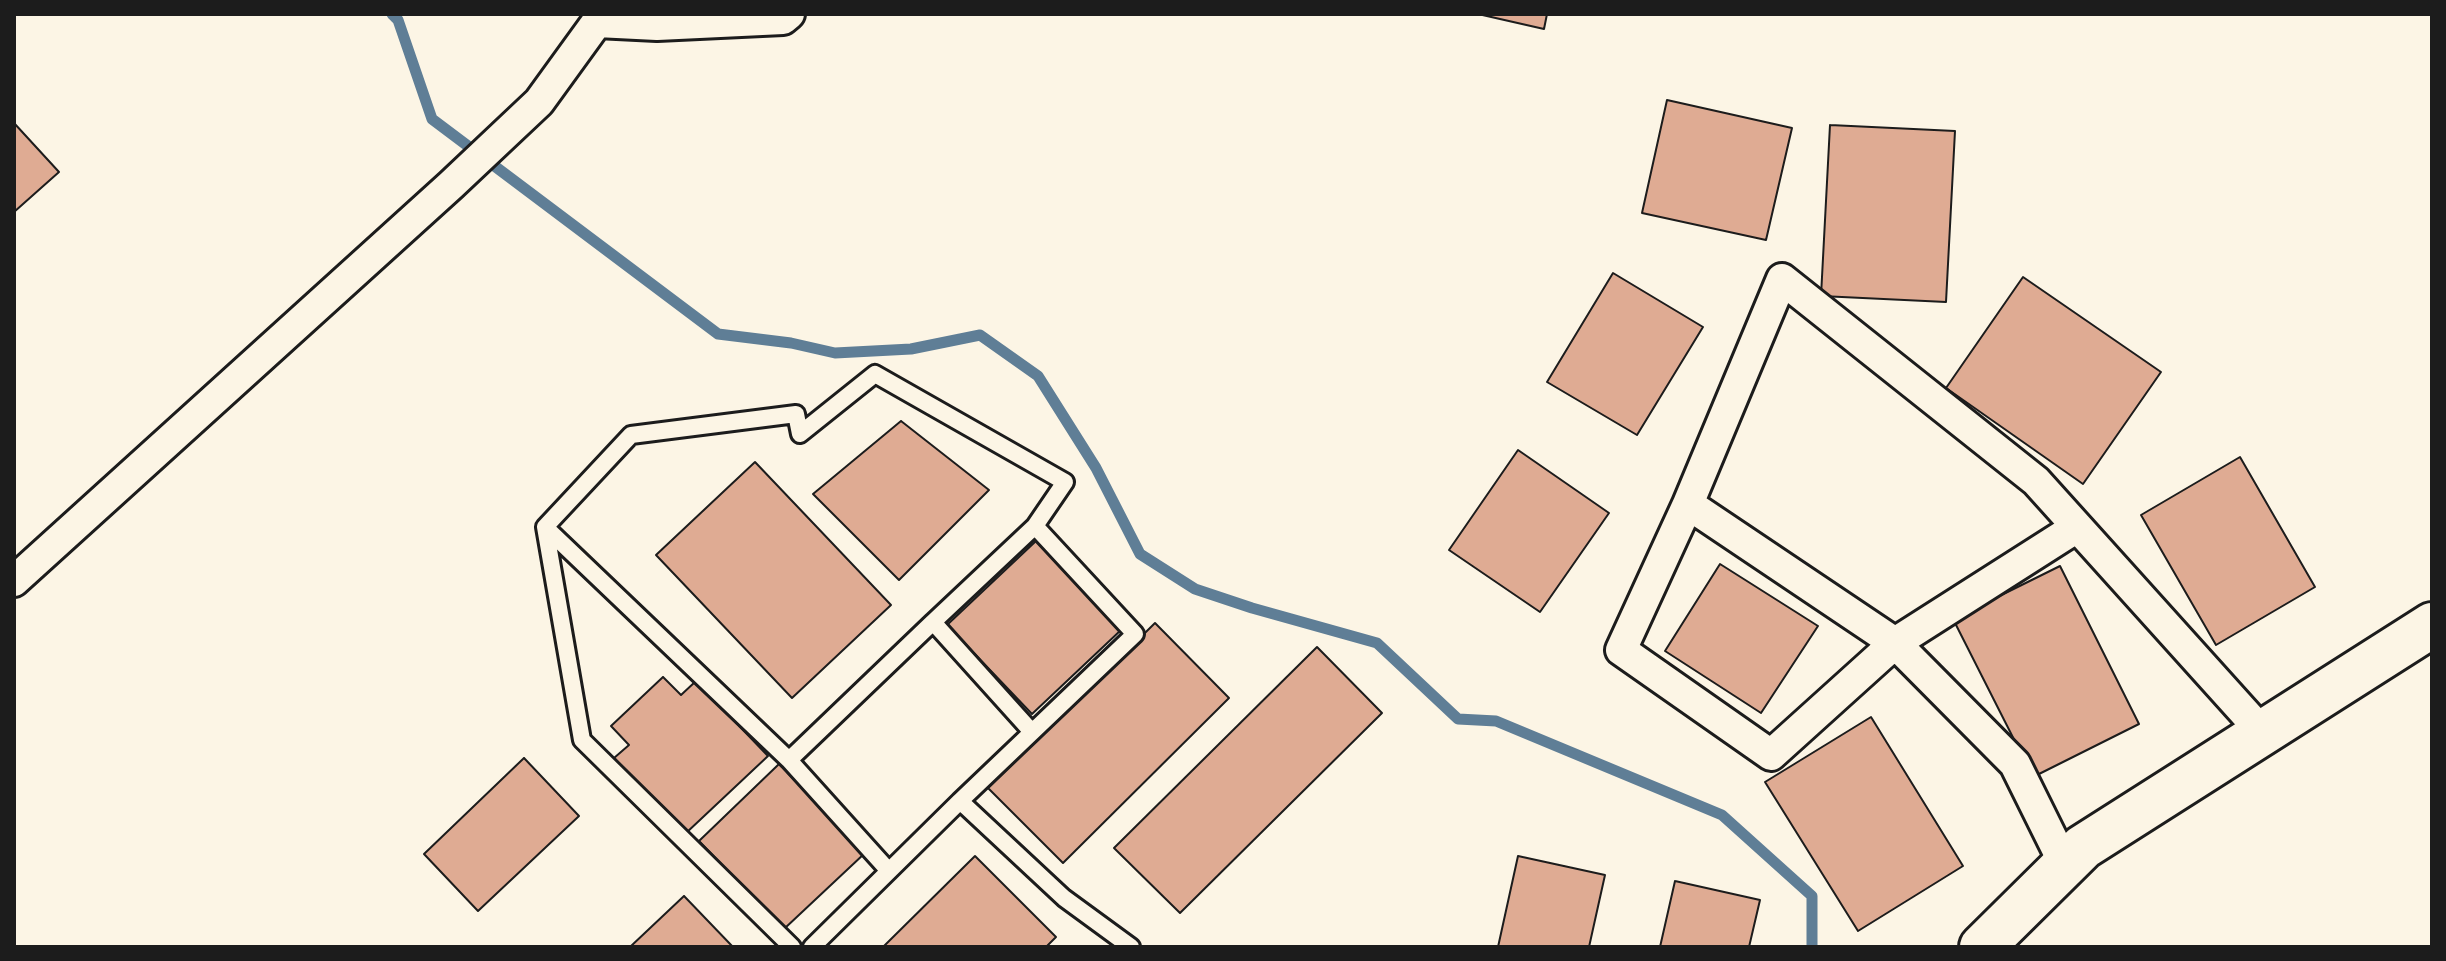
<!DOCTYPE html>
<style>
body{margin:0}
#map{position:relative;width:2446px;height:961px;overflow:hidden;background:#fcf5e5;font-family:"Architects Daughter",sans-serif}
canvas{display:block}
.frame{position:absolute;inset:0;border:16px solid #1c1c1c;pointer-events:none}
</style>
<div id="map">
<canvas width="2446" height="961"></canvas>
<div class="frame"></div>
</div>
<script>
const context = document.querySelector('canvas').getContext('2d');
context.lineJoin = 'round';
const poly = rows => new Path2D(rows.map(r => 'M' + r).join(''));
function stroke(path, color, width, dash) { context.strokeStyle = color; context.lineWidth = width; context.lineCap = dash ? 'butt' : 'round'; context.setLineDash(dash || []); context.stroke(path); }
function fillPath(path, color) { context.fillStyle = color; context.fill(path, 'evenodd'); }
const stream = poly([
 [392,14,398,20,432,119,718,334,791,343,835,353,911,349,980,335,1038,376,1096,468,1140,554,1195,589,1252,608,1377,643,1458,719,1496,721,1722,815,1812,896,1812,947]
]);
const building = poly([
 [1478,14,1547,14,1544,29,1478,14],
 [1667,100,1792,128,1766,240,1642,213,1667,100],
 [14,123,59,172,14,212,14,123],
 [1830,125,1955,131,1946,302,1821,296,1830,125],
 [1613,273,1703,327,1637,435,1547,382,1613,273],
 [2023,277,2161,372,2083,484,1946,388,2023,277],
 [901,421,989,490,899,580,813,494,901,421],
 [1518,450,1609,513,1540,612,1449,550,1518,450],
 [2240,457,2315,587,2216,645,2141,515,2240,457],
 [755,462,891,605,792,698,656,555,755,462],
 [1036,541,1121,630,1032,714,947,625,1036,541],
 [1720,564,1818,626,1761,713,1665,651,1720,564],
 [2060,566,2139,724,2033,777,1953,619,2060,566],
 [1155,623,1229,698,1063,863,988,788,1155,623],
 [1317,647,1382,713,1180,913,1114,848,1317,647],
 [663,677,681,695,696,681,768,756,685,834,614,758,629,745,611,726,663,677],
 [1871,717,1963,866,1858,931,1765,782,1871,717],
 [524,758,579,816,478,911,424,854,524,758],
 [779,764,865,853,784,929,699,841,779,764],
 [975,856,1056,937,1046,947,883,947,975,856],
 [1518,856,1605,875,1589,947,1498,947,1518,856],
 [1675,881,1760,900,1749,947,1660,947,1675,881],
 [684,896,733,947,630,947,684,896]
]);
const lane = poly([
 [545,527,789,760],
 [933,622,1035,526],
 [889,871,789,760,933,622,1032,732],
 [792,947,582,740,545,527,631,435,796,414,800,434,875,374,1065,482,1035,526,1135,634,960,801,1064,898,1131,947],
 [812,947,960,801]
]);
const street = poly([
 [1688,504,1621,650,1771,755,1895,643,2077,527],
 [14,581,451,185,539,102,597,22,657,25,783,19,789,14],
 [2065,865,2015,764,1895,643,1688,504,1782,279,2036,481,2263,733]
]);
const secondary = poly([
 [1982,947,2083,847,2432,625]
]);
stroke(stream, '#5f7e96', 11);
fillPath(building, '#dfab93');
stroke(building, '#1c1c1c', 2);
stroke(lane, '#1c1c1c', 22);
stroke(street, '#1c1c1c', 36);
stroke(secondary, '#1c1c1c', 50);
stroke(lane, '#fcf5e5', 16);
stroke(street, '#fcf5e5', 30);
stroke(secondary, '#fcf5e5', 44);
</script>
